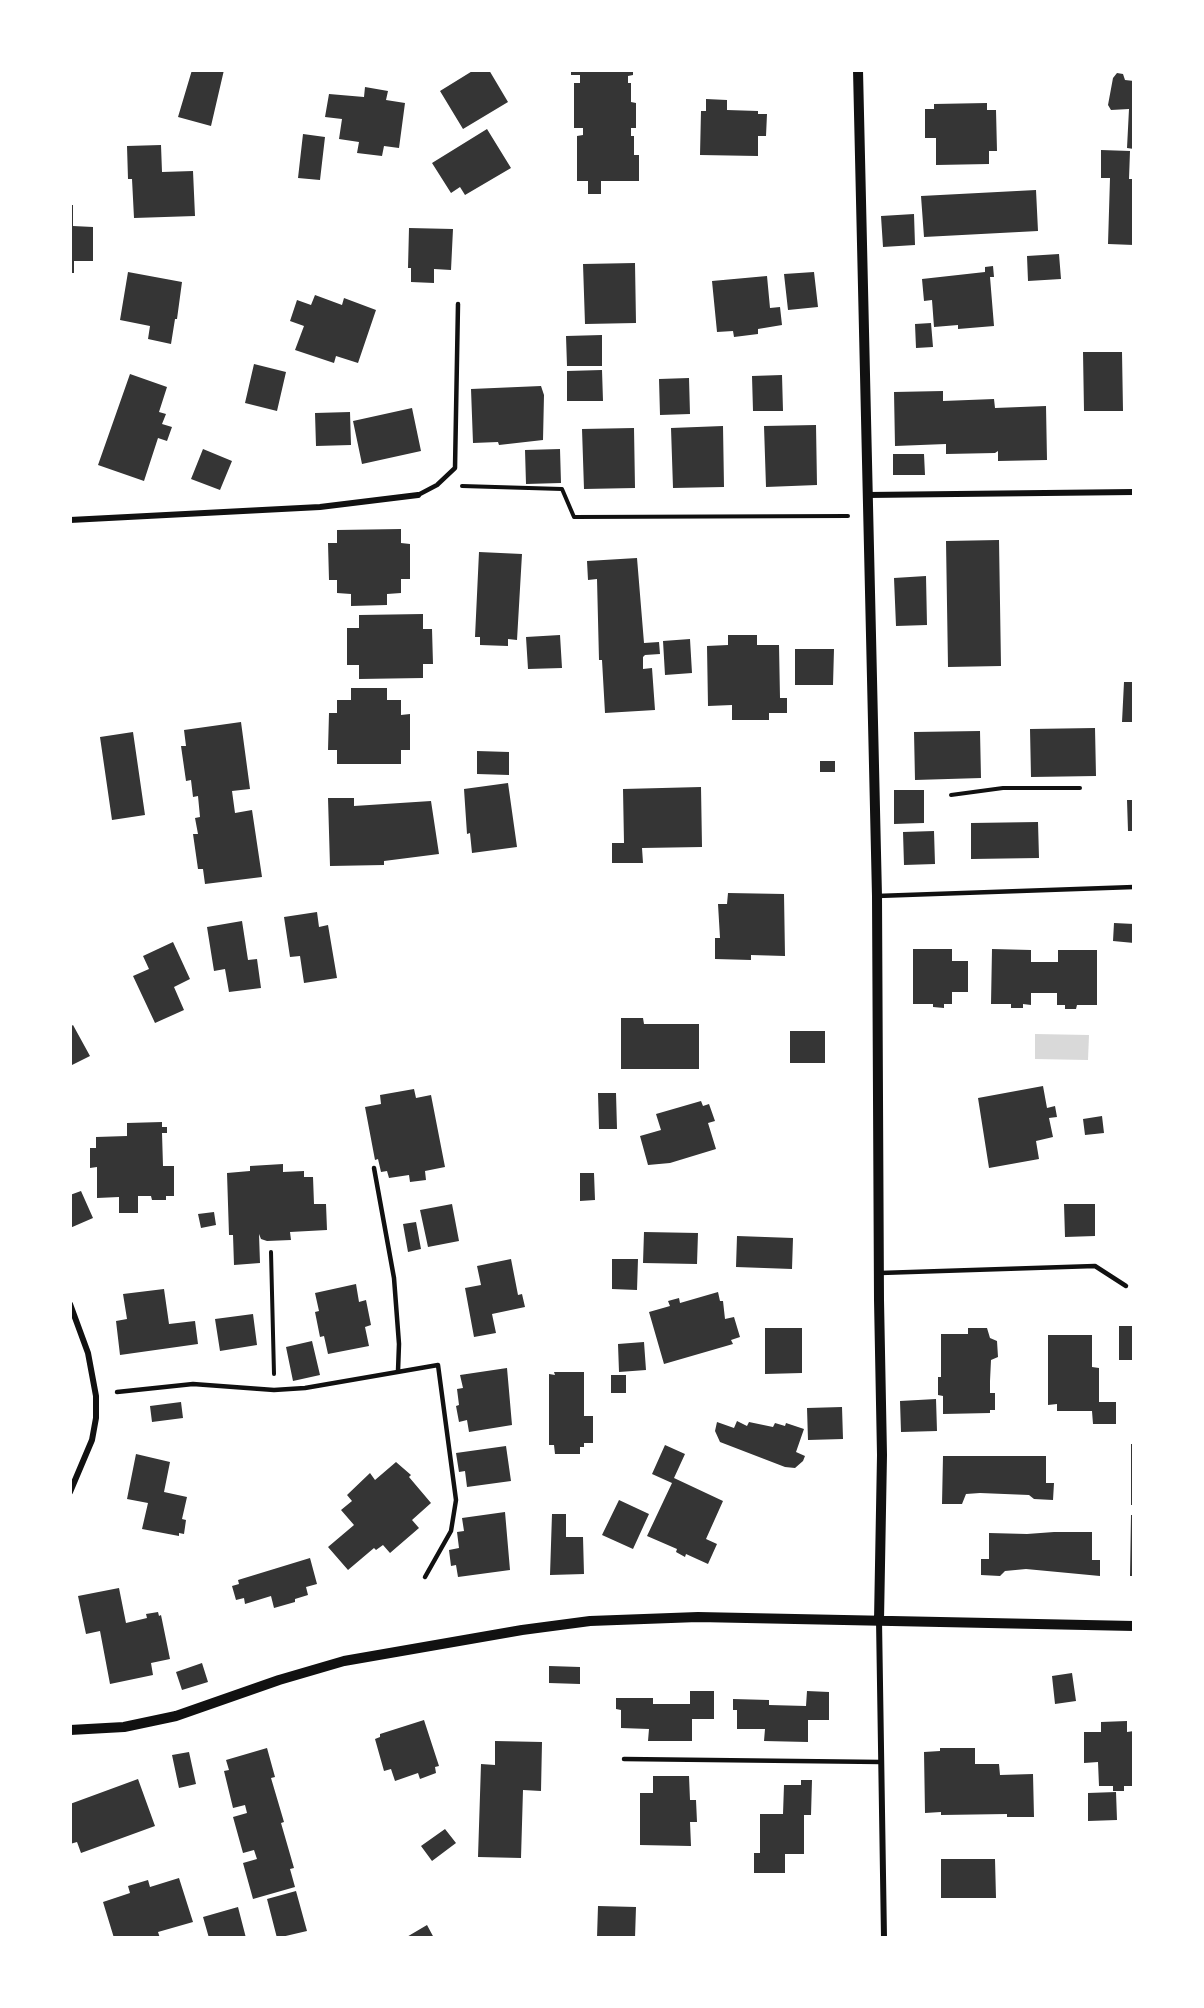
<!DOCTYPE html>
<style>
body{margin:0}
#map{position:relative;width:1204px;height:2008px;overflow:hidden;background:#fff;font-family:Cabin,sans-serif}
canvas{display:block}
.frame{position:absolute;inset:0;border:72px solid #fff;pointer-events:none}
</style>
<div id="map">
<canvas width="1204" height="2008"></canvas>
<div class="frame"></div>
</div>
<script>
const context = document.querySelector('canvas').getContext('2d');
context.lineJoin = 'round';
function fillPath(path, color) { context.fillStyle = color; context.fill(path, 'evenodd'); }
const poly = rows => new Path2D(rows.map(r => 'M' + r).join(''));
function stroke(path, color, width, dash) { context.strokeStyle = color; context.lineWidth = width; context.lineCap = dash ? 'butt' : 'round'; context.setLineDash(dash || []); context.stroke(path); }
const water = poly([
 [1035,1034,1089,1035,1088,1060,1035,1059]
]);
const building = poly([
 [192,70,224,70,211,126,178,117],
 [474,70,489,70,508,102,463,129,440,91],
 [571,70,633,70,633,75,628,76,628,83,631,83,631,102,636,103,636,128,631,128,631,136,634,136,634,155,639,155,639,181,601,181,601,194,588,194,588,181,577,181,577,136,583,135,583,128,574,128,574,83,580,83,580,75,571,75],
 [1117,73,1123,74,1125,80,1134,81,1134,149,1127,148,1129,109,1111,110,1108,105,1113,78],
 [365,87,388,91,386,100,405,103,399,148,384,146,382,156,357,153,359,142,339,139,342,119,325,117,329,94,364,97],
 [706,99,727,100,727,110,758,111,758,114,767,114,766,136,758,136,758,156,700,155,701,111,706,111],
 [987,103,987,110,996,110,997,151,989,151,989,164,936,165,936,138,925,138,925,109,934,109,934,104],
 [487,129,511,168,465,195,460,187,451,193,432,163],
 [303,134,325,137,320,180,298,178],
 [161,145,162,172,193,171,195,216,134,218,132,179,128,179,127,146],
 [1101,150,1130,151,1129,179,1134,179,1134,245,1108,244,1110,178,1101,178],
 [1036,190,1038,231,924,237,921,196],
 [70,205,73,205,73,226,93,227,93,261,74,261,74,273,70,273],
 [914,214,915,245,883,247,881,216],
 [409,228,453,229,451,270,434,269,434,283,411,282,411,268,408,268],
 [1059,254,1061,279,1028,281,1027,256],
 [635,263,636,323,585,324,583,264],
 [993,266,994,277,990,277,994,326,958,329,958,325,934,327,932,300,924,301,922,279,985,272,985,267],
 [128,272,182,282,177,319,175,319,171,344,148,339,150,326,120,320],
 [814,272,818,307,788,310,784,274],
 [767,276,770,308,780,307,782,325,758,329,758,334,734,337,733,331,717,332,712,281],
 [315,295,342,305,344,298,376,310,358,363,336,356,334,363,295,350,304,326,290,321,297,300,311,305],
 [931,323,933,347,916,348,915,324],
 [602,335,602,366,567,366,566,336],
 [1083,352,1122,352,1123,411,1084,411],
 [254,364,286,372,277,411,245,403],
 [602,370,603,401,567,401,567,371],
 [130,374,167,387,159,412,166,414,162,424,172,427,167,441,158,438,144,481,98,465],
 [782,375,783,411,753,411,752,376],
 [689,378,690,414,660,415,659,379],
 [541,386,544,395,543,440,499,445,498,442,473,443,471,389],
 [943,391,943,401,994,399,995,408,1046,406,1047,460,998,461,998,451,995,453,946,454,946,444,895,446,894,392],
 [412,408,421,451,362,464,353,421],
 [350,412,351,445,316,446,315,413],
 [816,425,817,485,766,487,764,426],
 [723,426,724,487,673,488,671,428],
 [634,428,635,488,584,489,582,429],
 [203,449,232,461,220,490,191,479],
 [560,449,561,483,526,484,525,450],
 [893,454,924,454,925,475,893,475],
 [401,529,401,543,410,544,410,579,401,579,401,593,387,594,387,605,351,606,351,594,337,593,337,580,329,580,328,543,337,543,337,530],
 [999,540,1001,666,948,667,946,541],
 [479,552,522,554,517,640,508,639,508,646,480,645,480,637,475,637],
 [637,558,644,643,659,642,660,654,645,655,643,657,643,669,652,668,655,710,605,713,602,660,599,660,597,579,588,580,587,561],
 [926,576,927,625,896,626,894,578],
 [423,614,423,629,432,629,433,664,423,664,423,678,359,679,359,665,347,665,347,628,359,628,359,615],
 [560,635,562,668,528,669,526,637],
 [728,635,757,635,757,645,779,645,780,698,787,698,787,713,769,713,769,720,732,720,732,705,708,706,707,646,728,645],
 [690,639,692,673,665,675,663,641],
 [795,649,834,649,833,685,795,685],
 [1124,682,1134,682,1134,722,1122,722],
 [351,688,387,688,387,700,401,700,401,715,410,714,410,750,401,750,401,764,337,764,337,750,328,750,329,713,337,713,337,700,351,700],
 [241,722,250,789,232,791,235,813,252,810,262,877,205,884,203,869,198,869,193,834,198,834,195,818,200,817,198,796,193,797,191,780,186,781,181,746,186,746,184,730],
 [1095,728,1096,776,1031,777,1030,729],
 [980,731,981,778,915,780,914,732],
 [133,732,145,815,112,820,100,737],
 [477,751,509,752,509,775,477,774],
 [820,761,835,761,835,772,820,772],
 [508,783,517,847,472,853,470,833,467,834,464,789],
 [701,787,702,847,642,848,643,863,612,863,612,843,624,843,623,789],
 [894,790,924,790,924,823,894,824],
 [328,798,354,798,354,806,431,801,439,854,384,861,384,865,330,866],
 [1127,800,1134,800,1134,831,1128,831],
 [1038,822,1039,858,971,859,971,823],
 [934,831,935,864,904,865,903,832],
 [728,893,784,894,785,956,751,955,751,960,715,959,715,938,720,938,718,904,727,904],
 [317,912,319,927,328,925,337,978,304,983,300,956,290,957,284,917],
 [242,921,248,960,257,959,261,988,229,992,225,969,214,971,207,927],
 [1114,923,1134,924,1134,943,1113,941],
 [173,942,190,979,174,987,184,1010,155,1023,133,976,149,969,143,956],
 [913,949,952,949,952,961,968,961,968,992,952,992,952,1004,944,1004,944,1008,933,1007,933,1004,913,1004],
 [992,949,1031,950,1031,962,1058,962,1058,950,1097,950,1097,1005,1077,1005,1076,1009,1065,1009,1065,1005,1057,1005,1057,993,1031,993,1031,1005,1023,1004,1023,1008,1011,1008,1011,1004,991,1004],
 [621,1018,643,1018,644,1024,699,1024,699,1069,621,1069],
 [73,1025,90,1056,70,1066,70,1027],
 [790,1031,825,1031,825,1063,790,1063],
 [1043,1086,1047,1108,1055,1106,1057,1117,1049,1118,1053,1137,1036,1141,1039,1159,989,1168,978,1098],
 [414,1089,416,1098,431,1095,445,1167,425,1171,426,1180,410,1182,409,1175,389,1178,387,1171,381,1172,378,1159,375,1160,365,1107,381,1104,380,1095],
 [598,1093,616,1093,617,1129,599,1129],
 [701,1101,703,1106,709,1104,715,1121,708,1123,716,1149,670,1163,648,1165,640,1136,661,1130,656,1114],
 [1102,1116,1104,1133,1085,1135,1083,1119],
 [162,1122,162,1127,167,1127,167,1133,162,1133,163,1166,174,1166,174,1196,166,1196,166,1200,152,1200,151,1196,138,1196,138,1213,119,1213,119,1197,97,1198,97,1167,90,1168,90,1148,96,1148,96,1137,127,1136,127,1123],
 [283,1164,283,1172,304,1171,304,1177,313,1177,314,1204,326,1204,327,1230,290,1232,291,1240,267,1241,261,1239,259,1234,260,1263,234,1265,233,1235,229,1235,227,1173,250,1171,250,1166],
 [580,1173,594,1173,595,1200,580,1201],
 [81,1191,93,1218,70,1228,70,1195],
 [452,1204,459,1241,428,1247,420,1210],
 [1064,1204,1095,1204,1095,1236,1065,1237],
 [214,1212,216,1225,201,1228,198,1214],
 [416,1222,421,1249,408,1252,403,1224],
 [644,1232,698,1233,697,1264,643,1263],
 [737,1236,793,1238,792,1269,736,1267],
 [511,1259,518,1295,522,1294,525,1307,492,1314,496,1333,474,1337,465,1288,481,1285,477,1266],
 [612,1259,638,1259,637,1290,612,1289],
 [356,1284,359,1302,366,1300,371,1325,365,1327,369,1346,328,1354,324,1336,320,1337,315,1312,319,1311,315,1293],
 [164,1289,169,1324,195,1321,198,1344,120,1355,116,1321,127,1319,123,1294],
 [718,1292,720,1301,723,1301,725,1319,734,1317,740,1337,731,1340,733,1344,664,1364,649,1312,670,1306,668,1301,679,1298,680,1303],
 [253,1314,257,1345,220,1351,215,1319],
 [1119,1326,1134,1326,1134,1360,1119,1360],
 [765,1328,802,1328,802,1373,765,1374],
 [968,1328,987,1328,990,1338,997,1341,998,1357,991,1360,990,1381,990,1393,995,1393,995,1410,990,1410,990,1413,943,1414,943,1396,938,1395,938,1377,941,1377,941,1334,968,1334],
 [1048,1335,1092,1335,1092,1367,1099,1368,1099,1402,1116,1402,1116,1424,1093,1424,1092,1411,1057,1411,1057,1404,1048,1405],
 [312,1341,320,1375,293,1381,286,1347],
 [644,1342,646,1370,619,1372,618,1344],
 [507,1368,512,1425,469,1432,467,1420,459,1422,456,1406,459,1405,457,1389,463,1388,460,1375],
 [554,1372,584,1372,584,1416,593,1416,593,1443,584,1443,584,1447,580,1447,580,1454,555,1454,554,1445,549,1445,549,1374,555,1375],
 [611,1375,626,1375,626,1393,611,1393],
 [936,1399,937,1431,901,1432,900,1401],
 [181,1402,183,1418,152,1422,150,1406],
 [842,1407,843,1439,808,1440,807,1408],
 [737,1421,747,1426,749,1422,773,1427,775,1423,785,1426,786,1423,804,1429,796,1452,805,1456,803,1461,795,1468,785,1467,720,1442,715,1431,717,1422,734,1428],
 [1131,1444,1134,1444,1134,1505,1131,1505],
 [665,1445,685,1454,674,1478,723,1501,706,1539,717,1544,708,1564,686,1554,685,1557,676,1552,677,1549,647,1536,672,1483,652,1474],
 [506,1446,511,1481,467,1487,465,1471,459,1472,456,1453],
 [136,1454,170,1462,164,1492,187,1497,182,1519,186,1520,184,1534,179,1533,179,1536,142,1529,148,1503,127,1499],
 [943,1456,1046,1456,1046,1483,1054,1483,1053,1500,1034,1499,1029,1495,980,1493,966,1494,962,1504,942,1504],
 [396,1462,411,1475,409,1477,431,1503,412,1520,419,1528,390,1553,383,1545,376,1550,374,1548,348,1570,328,1547,354,1525,341,1510,352,1501,347,1495,370,1473,375,1480],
 [619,1500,649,1514,633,1549,602,1535],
 [505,1512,510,1570,458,1577,456,1565,451,1566,449,1550,459,1548,457,1532,464,1531,462,1518],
 [552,1514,566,1514,566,1537,583,1537,584,1574,550,1575],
 [1131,1515,1134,1515,1134,1576,1130,1576],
 [1054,1532,1092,1532,1092,1560,1100,1560,1100,1576,1026,1569,1005,1571,1000,1576,981,1575,981,1559,989,1559,989,1533,1027,1534],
 [310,1558,317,1584,306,1587,308,1595,295,1599,295,1602,274,1608,271,1596,245,1604,244,1598,236,1600,232,1586,239,1584,238,1580],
 [119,1588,126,1623,147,1618,146,1614,158,1612,159,1616,161,1615,170,1659,151,1663,153,1675,110,1684,100,1631,86,1634,78,1596],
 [202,1663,208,1682,182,1690,176,1672],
 [549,1666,580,1667,580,1684,549,1683],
 [1072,1673,1076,1701,1055,1704,1052,1676],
 [690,1691,714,1691,714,1719,692,1719,692,1741,648,1741,649,1729,621,1728,621,1710,616,1709,616,1698,653,1698,653,1704,690,1704],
 [807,1691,829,1692,829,1720,808,1720,808,1742,764,1741,765,1729,737,1729,737,1710,733,1710,733,1699,769,1700,769,1705,806,1706],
 [424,1720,439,1766,435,1767,436,1773,420,1779,418,1773,395,1781,391,1769,384,1771,375,1739,380,1737,380,1734],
 [1127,1721,1127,1732,1134,1731,1134,1786,1124,1786,1124,1791,1113,1791,1113,1786,1099,1786,1098,1762,1084,1763,1084,1732,1101,1732,1101,1722],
 [495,1741,542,1742,541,1791,523,1790,521,1858,478,1857,481,1764,495,1765],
 [267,1748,275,1777,271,1778,284,1822,281,1823,294,1868,290,1869,295,1887,253,1899,243,1863,257,1859,254,1850,243,1853,233,1817,247,1813,245,1805,233,1808,224,1771,229,1770,226,1760],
 [940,1748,975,1748,975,1764,999,1764,1000,1775,1033,1774,1034,1817,1007,1817,1007,1814,941,1815,941,1812,925,1813,924,1752,940,1751],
 [189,1752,196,1784,179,1788,172,1755],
 [653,1776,689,1776,690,1800,696,1800,697,1822,690,1822,691,1846,640,1845,640,1793,653,1793],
 [138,1779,155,1826,81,1853,77,1842,70,1844,70,1804],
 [801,1780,812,1780,811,1815,804,1815,804,1854,785,1854,785,1873,754,1873,754,1853,760,1853,760,1814,783,1814,784,1785,801,1785],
 [1116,1792,1117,1820,1088,1821,1088,1793],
 [445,1829,456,1843,432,1861,421,1846],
 [941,1859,995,1859,996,1898,941,1898],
 [179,1878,193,1922,158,1932,160,1938,114,1938,103,1902,130,1893,128,1886,148,1880,150,1887],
 [296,1891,307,1931,277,1938,267,1899],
 [598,1906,636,1907,635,1938,597,1938],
 [238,1907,246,1938,209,1938,203,1917],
 [427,1925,434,1938,405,1938]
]);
const path = poly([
 [462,486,562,489,574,517,848,516],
 [951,795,1003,788,1080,788],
 [271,1252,274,1374]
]);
const service = poly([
 [418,495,437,485,455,468,458,304],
 [877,896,1134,887],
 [374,1168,394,1278,399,1344,398,1371],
 [880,1273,1095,1266,1126,1286],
 [117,1392,193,1384,274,1390,305,1388,438,1365,456,1500,451,1531,425,1577],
 [624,1759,881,1762]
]);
const minor = poly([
 [867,495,1134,492],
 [70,520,320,507,418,495],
 [70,1304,88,1353,96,1396,96,1418,92,1440,70,1492],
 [879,1620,884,1938]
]);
const tertiary = poly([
 [858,70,877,896,879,1300,882,1455,879,1620],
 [70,1730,124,1727,176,1716,279,1680,344,1661,522,1630,590,1621,698,1617,1134,1626]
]);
fillPath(water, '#d9d9d9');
fillPath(building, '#353535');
stroke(path, '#111', 4);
stroke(service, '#111', 4.5);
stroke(minor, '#111', 6);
stroke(tertiary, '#111', 10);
</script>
